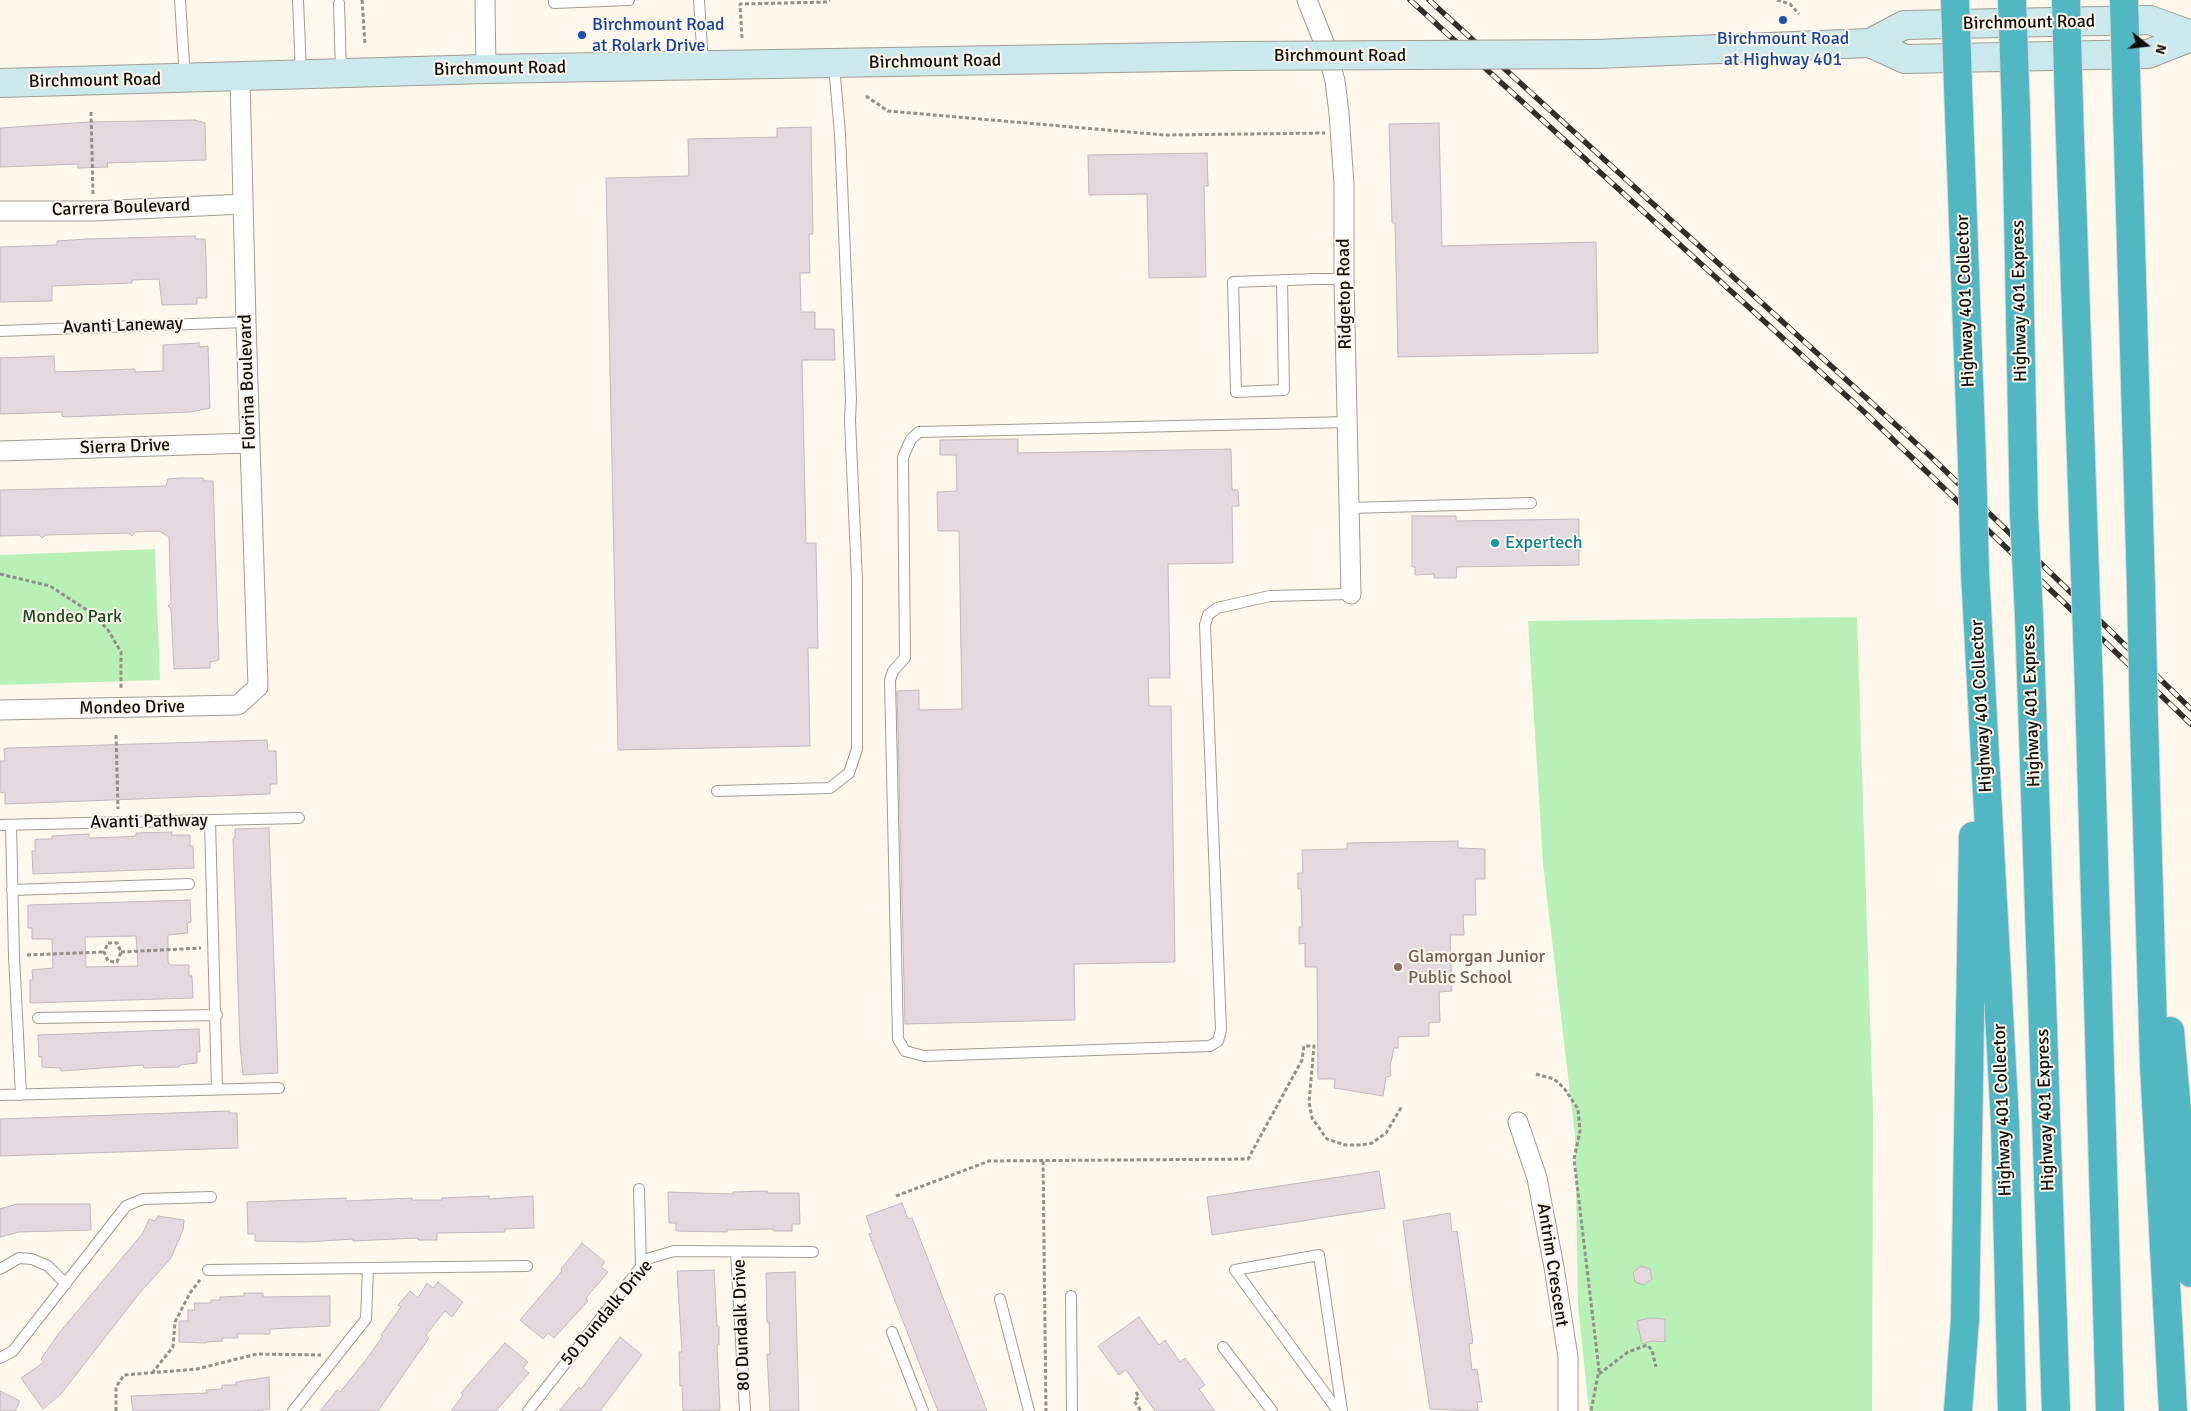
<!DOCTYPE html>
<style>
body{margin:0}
#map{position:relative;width:2191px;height:1411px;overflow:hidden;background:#fef7ec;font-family:Signika,sans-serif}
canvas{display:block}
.north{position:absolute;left:2121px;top:20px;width:50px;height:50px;-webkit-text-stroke:4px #fef7ec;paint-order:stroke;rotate:106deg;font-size:14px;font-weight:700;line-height:20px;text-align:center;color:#110f0b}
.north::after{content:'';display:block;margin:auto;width:18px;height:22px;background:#110f0b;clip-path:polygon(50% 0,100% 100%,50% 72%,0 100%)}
</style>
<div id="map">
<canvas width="2191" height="1411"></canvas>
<div class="north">N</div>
</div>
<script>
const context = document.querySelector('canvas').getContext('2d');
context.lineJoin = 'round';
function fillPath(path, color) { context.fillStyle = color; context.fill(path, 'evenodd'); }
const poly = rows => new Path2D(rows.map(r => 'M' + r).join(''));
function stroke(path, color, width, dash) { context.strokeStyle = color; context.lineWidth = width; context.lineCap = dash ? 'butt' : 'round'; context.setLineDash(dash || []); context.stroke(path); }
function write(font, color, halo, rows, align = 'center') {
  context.font = font + ' Signika,sans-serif'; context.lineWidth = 4; context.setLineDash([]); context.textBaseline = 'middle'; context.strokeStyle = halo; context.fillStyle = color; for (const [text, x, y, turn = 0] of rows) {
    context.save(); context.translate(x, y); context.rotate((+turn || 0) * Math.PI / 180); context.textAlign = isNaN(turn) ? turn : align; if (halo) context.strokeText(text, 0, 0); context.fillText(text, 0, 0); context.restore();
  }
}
const green = poly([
 [155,549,160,680,0,685,0,555],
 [1857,617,1873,1113,1872,1411,1589,1411,1578,1305,1575,1135,1543,864,1528,621]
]);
const building = poly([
 [195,120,205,123,206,160,107,163,108,167,78,168,78,164,0,167,0,128,89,122,195,120],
 [1439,123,1442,246,1596,242,1598,353,1398,357,1395,223,1392,223,1389,124,1439,123],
 [811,127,813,234,809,234,810,273,800,273,801,312,815,312,815,329,834,329,835,360,802,360,806,543,816,543,818,648,808,648,810,746,618,750,606,178,689,176,688,139,777,137,777,128,811,127],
 [1207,153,1208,186,1204,186,1206,277,1149,278,1147,194,1089,195,1088,155,1207,153],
 [195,236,196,239,205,239,206,255,207,298,197,298,197,304,162,305,159,279,132,280,132,283,52,286,52,301,0,302,0,247,57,245,57,241,86,239,195,236],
 [199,343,199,347,208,346,210,408,191,412,65,417,62,416,62,412,0,414,0,358,54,356,55,372,135,369,135,372,163,371,163,345,199,343],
 [1018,439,1018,453,1231,449,1232,490,1238,490,1239,506,1232,506,1233,563,1168,564,1170,678,1148,678,1149,706,1171,706,1175,962,1074,964,1075,1020,905,1024,897,691,919,690,919,710,962,709,959,531,938,531,937,492,957,491,956,455,940,455,940,440,1018,439],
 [180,478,203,478,204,481,213,481,219,660,210,662,210,668,174,669,171,609,168,606,171,603,169,537,159,531,135,532,132,536,129,533,46,535,42,538,39,535,0,536,0,490,166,486,168,479,180,478],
 [1412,516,1456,516,1456,521,1579,519,1579,565,1457,567,1456,578,1434,578,1434,574,1415,575,1415,567,1412,567,1412,516],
 [267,740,268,751,276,751,277,784,270,784,270,794,5,804,5,792,0,793,0,761,5,761,4,749,7,748,267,740],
 [269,828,278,1073,243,1075,240,1046,233,838,235,838,235,829,269,828],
 [172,832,171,835,190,835,190,846,193,846,194,868,33,874,32,851,35,851,35,840,38,839,52,839,52,836,89,834,89,838,121,837,136,836,136,833,172,832],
 [1458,841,1458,848,1485,849,1485,879,1475,879,1476,915,1463,915,1464,935,1450,935,1452,991,1439,992,1440,1022,1429,1023,1429,1036,1398,1037,1398,1048,1394,1048,1390,1066,1391,1076,1386,1077,1383,1096,1334,1088,1335,1079,1318,1079,1317,967,1305,967,1305,943,1299,944,1299,927,1302,927,1301,889,1298,889,1298,873,1303,873,1302,850,1347,849,1347,843,1458,841],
 [190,900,191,922,187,923,188,933,168,935,168,962,170,965,189,965,189,976,192,976,193,998,30,1003,30,980,33,980,32,970,53,968,52,942,52,939,32,939,32,928,28,928,28,905,190,900],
 [136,936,138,966,86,967,85,937,136,936],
 [199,1029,200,1052,197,1052,197,1063,180,1065,179,1067,144,1068,143,1065,61,1071,60,1068,42,1067,42,1057,39,1057,38,1035,199,1029],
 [229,1111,229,1113,237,1113,238,1148,0,1156,0,1119,229,1111],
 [1379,1171,1385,1208,1212,1235,1207,1197,1379,1171],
 [767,1191,767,1193,799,1193,800,1224,792,1224,792,1231,773,1231,773,1229,727,1230,727,1232,676,1231,676,1223,669,1223,668,1192,733,1194,733,1192,767,1191],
 [489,1196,489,1199,533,1196,534,1228,505,1229,505,1232,437,1233,437,1240,418,1240,418,1238,353,1241,353,1239,307,1242,255,1241,255,1234,248,1234,247,1202,346,1198,346,1201,412,1198,412,1200,442,1200,442,1198,489,1196],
 [902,1203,908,1219,912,1218,987,1411,938,1411,869,1234,872,1233,866,1216,902,1203],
 [17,1204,90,1204,91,1230,19,1232,0,1237,0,1209,17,1204],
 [1450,1213,1452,1232,1457,1231,1473,1343,1469,1344,1472,1370,1477,1369,1482,1402,1477,1402,1478,1411,1430,1409,1412,1290,1403,1221,1450,1213],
 [158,1216,184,1220,183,1230,171,1258,138,1295,61,1394,43,1409,21,1378,44,1362,41,1359,59,1333,143,1233,149,1219,155,1221,158,1216],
 [582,1243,605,1262,601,1267,608,1272,586,1298,588,1301,554,1338,548,1333,543,1339,520,1320,562,1271,561,1269,582,1243],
 [1641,1266,1650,1269,1652,1279,1644,1285,1635,1282,1633,1272,1641,1266],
 [714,1270,717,1326,719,1326,719,1345,717,1345,720,1410,683,1411,682,1385,680,1386,679,1352,682,1352,677,1271,714,1270],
 [795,1272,799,1411,770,1411,767,1354,770,1354,769,1322,767,1322,766,1273,795,1272],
 [438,1282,463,1302,452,1317,445,1311,426,1335,429,1338,378,1411,320,1411,337,1390,340,1392,365,1361,383,1336,381,1335,401,1307,398,1305,410,1291,418,1298,427,1283,433,1288,438,1282],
 [244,1293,263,1293,263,1297,330,1296,330,1326,270,1329,270,1334,237,1334,238,1338,222,1338,222,1341,206,1342,206,1343,179,1342,179,1321,188,1321,188,1310,195,1310,194,1303,211,1303,211,1300,220,1300,220,1297,244,1296,244,1293],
 [1139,1317,1159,1345,1165,1340,1180,1362,1185,1358,1205,1385,1199,1389,1215,1411,1155,1411,1126,1370,1119,1375,1098,1346,1139,1317],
 [1650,1318,1665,1319,1665,1342,1652,1341,1642,1344,1637,1321,1650,1318],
 [620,1337,642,1355,600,1411,559,1411,579,1387,581,1389,620,1337],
 [505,1343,528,1362,523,1368,529,1373,496,1411,451,1411,463,1395,461,1393,505,1343],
 [269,1377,270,1409,254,1411,133,1411,131,1396,207,1393,206,1390,222,1389,222,1385,236,1385,236,1382,269,1377],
 [0,1391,20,1401,15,1411,0,1411,0,1391]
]);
const path = poly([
 [362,0,365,44],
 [1777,0,1790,4,1799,14],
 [742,38,740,4,827,2,830,0],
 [866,96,888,111,1164,135,1325,133],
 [91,112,93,194],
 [0,574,50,586,93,614,108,630,121,652,121,689],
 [116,735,118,809],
 [108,943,117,943,121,952,117,962,108,961,104,952,108,943],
 [121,952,201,948],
 [27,955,104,952],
 [1536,1074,1554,1079,1564,1088,1578,1109,1580,1131,1574,1159,1599,1370,1591,1411],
 [1043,1161,1046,1411],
 [896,1196,989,1161,1248,1159,1302,1060,1304,1046,1314,1046,1309,1102,1312,1118,1327,1139,1345,1145,1362,1145,1372,1143,1386,1133,1402,1106],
 [152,1373,173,1347,175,1322,190,1293,200,1280],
 [1599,1374,1628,1352,1647,1345,1652,1350,1656,1367],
 [1136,1392,1139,1397,1134,1401,1141,1411],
 [116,1411,116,1387,124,1375,197,1369,257,1354,321,1355]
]);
const lane = poly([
 [180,0,185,78],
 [298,0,301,74],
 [554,0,554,3,629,0],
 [699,0,703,64],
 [339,3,341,73],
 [1282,280,1284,390,1236,392,1233,282,1316,279,1344,279],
 [0,331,246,322],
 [1348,422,919,432,911,439,903,457,905,658,893,671,890,680,898,1039,905,1051,924,1056,1210,1046,1218,1041,1221,1030,1205,625,1208,615,1217,608,1270,596,1351,594],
 [1349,508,1531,503],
 [717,791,830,788,849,773,857,749,857,580,850,420,851,399,840,134,834,65],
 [210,821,217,1089],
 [0,825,299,818],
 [11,825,14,956,21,1095],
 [12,890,189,884],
 [38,1018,217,1015],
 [0,1095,279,1088],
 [639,1189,641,1267],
 [736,1252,745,1411],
 [0,1269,19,1258,32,1259,48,1266,66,1284],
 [208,1270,527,1266],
 [1071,1296,1072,1411],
 [1000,1299,1029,1411],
 [892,1332,923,1411],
 [1223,1347,1272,1411],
 [0,1358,13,1351,126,1206,143,1199,211,1197],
 [293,1411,366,1319,368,1268],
 [528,1411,647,1259,674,1251,813,1252],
 [1338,1411,1235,1270,1319,1255,1342,1411]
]);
const street = poly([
 [485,0,486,69],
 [1307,0,1327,50,1335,81,1339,113,1344,185,1344,279,1351,594],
 [0,211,94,211,243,204],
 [0,451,250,443],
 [0,710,238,705,258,687,246,322,240,78],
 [1518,1122,1537,1178,1554,1267,1568,1357,1568,1411]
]);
const secondary = poly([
 [1870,43,1905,59,2148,54,2191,37],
 [1596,54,1870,43,1904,25,2150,20,2191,35],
 [0,83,486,69,1234,56]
]);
const highway = poly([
 [2127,108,2141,588],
 [2069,109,2085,574],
 [2016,111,2024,515],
 [1959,113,1972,462],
 [1975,572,2005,1123,2012,1411],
 [2029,616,2056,1411],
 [2089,689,2110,1411],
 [2144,721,2154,1065,2173,1411],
 [2170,1031,2191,1273],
 [1958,1411,1965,1320,1973,836]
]);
const rail = poly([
 [1410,0,1861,409,2191,724],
 [1429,0,1929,455,2191,709]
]);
const secondaryBridge = poly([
 [1234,56,1596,54]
]);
const highwayBridge = poly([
 [1955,0,1959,113],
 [2012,0,2016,111],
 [2066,0,2069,109],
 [2124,0,2127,108],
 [1972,462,1975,572],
 [2024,515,2029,616],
 [2085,574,2089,689],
 [2141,588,2144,721]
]);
const markers = [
 [1783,20,5,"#1a4fb4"],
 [582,35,5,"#1a4fb4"],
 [1495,543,5,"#0f9aa8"],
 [1398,967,5,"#8d6e63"]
];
const streetNames = [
 ["Birchmount Road",2029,23,-1],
 ["Birchmount Road",1340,56],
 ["Birchmount Road",935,62,-1],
 ["Birchmount Road",500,69,-1],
 ["Birchmount Road",95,81,-1],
 ["Carrera Boulevard",121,208,-2],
 ["Ridgetop Road",1345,294,-91],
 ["Highway 401 Collector",1966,301,-92],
 ["Highway 401 Express",2020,301,-91],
 ["Avanti Laneway",123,326,-2],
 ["Florina Boulevard",248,382,-92],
 ["Sierra Drive",125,447,-2],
 ["Highway 401 Collector",1982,706,-93],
 ["Highway 401 Express",2032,706,-92],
 ["Mondeo Drive",132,708,-1],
 ["Avanti Pathway",149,822,-1],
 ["Highway 401 Collector",2003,1110,-92],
 ["Highway 401 Express",2046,1110,-92],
 ["Antrim Crescent",1552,1265,81],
 ["50 Dundalk Drive",607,1313,-50],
 ["80 Dundalk Drive",742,1325,-92]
];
const transitNames = [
 ["Birchmount Road",592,25],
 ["at Rolark Drive",592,46],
 ["Birchmount Road",1783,39,"center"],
 ["at Highway 401",1783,60,"center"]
];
const cultureNames = [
 ["Expertech",1505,543]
];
const parkNames = [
 ["Mondeo Park",72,617]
];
const educationNames = [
 ["Glamorgan Junior",1408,957],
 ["Public School",1408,978]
];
fillPath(green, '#b8f0b7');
fillPath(building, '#e4d7de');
stroke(building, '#c4b8be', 1);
stroke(lane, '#a29c92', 12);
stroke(street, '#a29c92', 21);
stroke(secondary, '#a29c92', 30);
stroke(highway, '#d9d9d8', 30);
stroke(path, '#948f87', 3, [4, 2.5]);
stroke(lane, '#fff', 10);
stroke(street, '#fff', 19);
stroke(secondary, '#cbe9ed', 28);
stroke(highway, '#51b7c3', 28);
stroke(rail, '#312e29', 5.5);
stroke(rail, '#fef7ec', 4, [11]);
stroke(secondaryBridge, '#a29c92', 30, []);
stroke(highwayBridge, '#d9d9d8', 30, []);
stroke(secondaryBridge, '#cbe9ed', 28);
stroke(highwayBridge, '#51b7c3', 28);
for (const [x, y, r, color] of markers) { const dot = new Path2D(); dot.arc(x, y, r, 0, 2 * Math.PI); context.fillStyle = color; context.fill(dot); stroke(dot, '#fef7ec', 2); }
write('18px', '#110f0b', '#fef7ec', streetNames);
write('18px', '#164399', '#fef7ec', transitNames, 'left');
write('18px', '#0d838f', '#fef7ec', cultureNames, 'left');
write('18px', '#1a491c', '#fef7ec', parkNames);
write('18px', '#785e54', '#fef7ec', educationNames, 'left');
</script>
